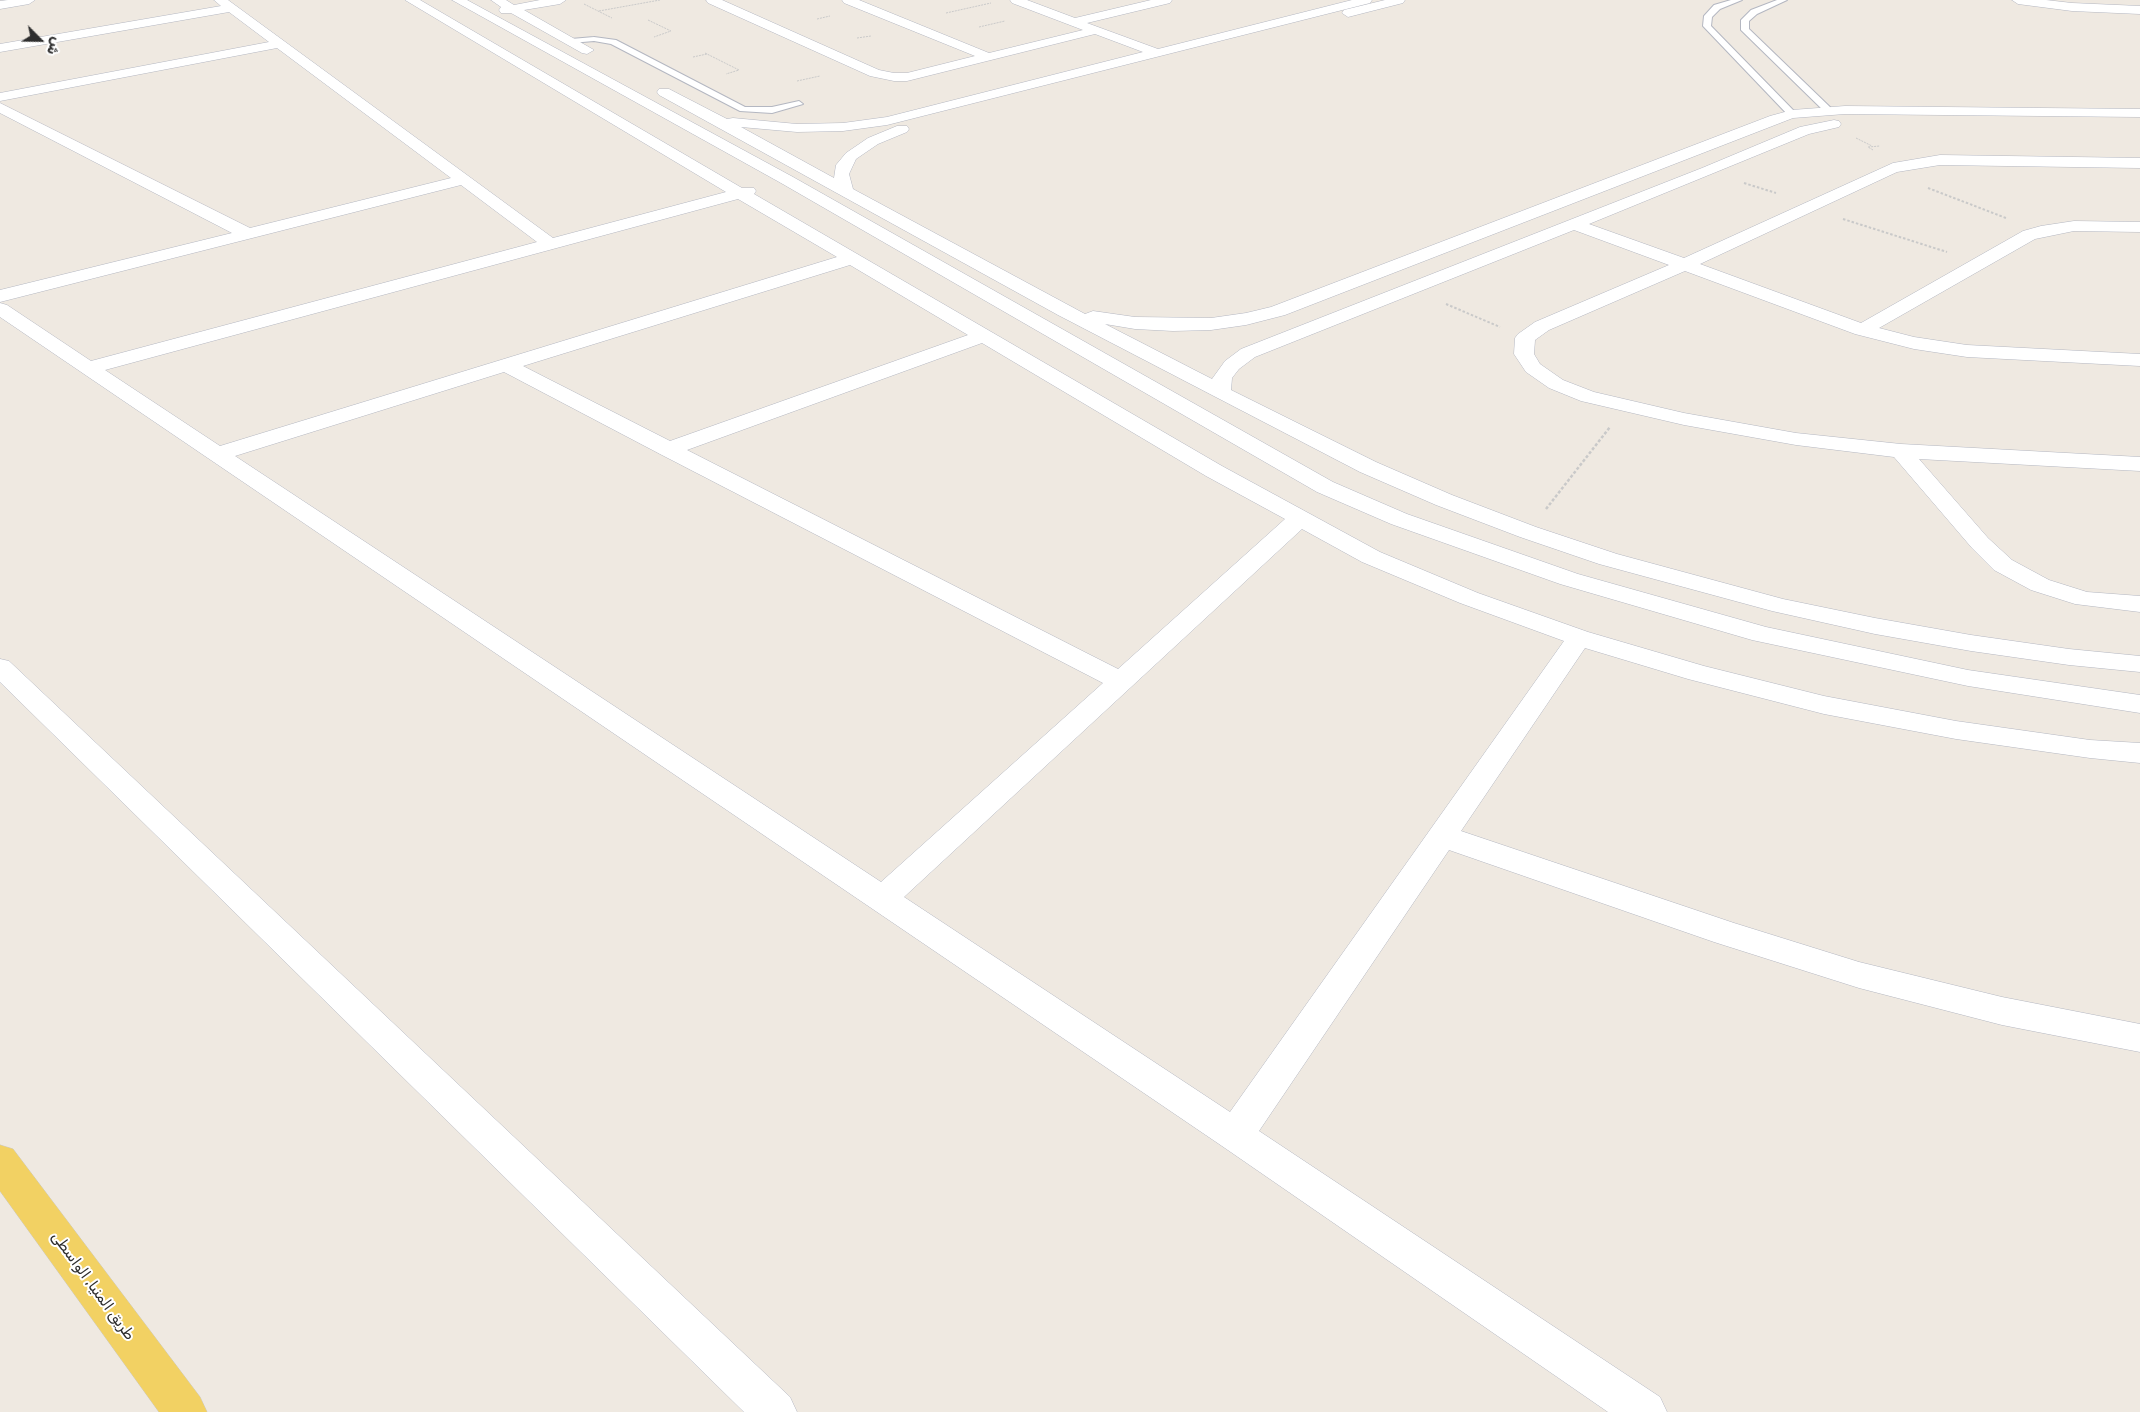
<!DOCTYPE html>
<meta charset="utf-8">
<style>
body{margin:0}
#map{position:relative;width:2140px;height:1412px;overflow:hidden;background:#efe9e1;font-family:Rubik,Cairo,sans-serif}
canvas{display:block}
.north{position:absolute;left:15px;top:15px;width:50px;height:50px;-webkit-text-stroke:4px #fff;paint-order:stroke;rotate:113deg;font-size:14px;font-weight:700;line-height:20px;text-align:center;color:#2e2e2e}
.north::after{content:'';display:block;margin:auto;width:18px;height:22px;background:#2e2e2e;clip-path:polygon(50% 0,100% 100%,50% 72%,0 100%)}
</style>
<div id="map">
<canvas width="2140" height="1412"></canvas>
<div class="north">ش</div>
</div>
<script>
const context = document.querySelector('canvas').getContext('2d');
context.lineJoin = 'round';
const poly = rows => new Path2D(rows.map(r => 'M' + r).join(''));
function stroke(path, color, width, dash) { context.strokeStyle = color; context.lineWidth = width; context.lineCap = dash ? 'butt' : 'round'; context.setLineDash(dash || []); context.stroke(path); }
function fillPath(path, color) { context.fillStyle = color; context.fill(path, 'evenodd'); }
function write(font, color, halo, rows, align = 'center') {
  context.font = font + ' Rubik,Cairo,sans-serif'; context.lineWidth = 4; context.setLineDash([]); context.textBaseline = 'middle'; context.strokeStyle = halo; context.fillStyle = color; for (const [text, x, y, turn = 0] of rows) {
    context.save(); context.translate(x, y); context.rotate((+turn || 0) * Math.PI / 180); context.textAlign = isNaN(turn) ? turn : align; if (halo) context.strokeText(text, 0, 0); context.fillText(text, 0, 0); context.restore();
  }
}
const pathFar2 = poly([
 [584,4,612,18],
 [599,11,660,0],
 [946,13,991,3],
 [817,19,830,16],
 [648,20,671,31,654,37],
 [979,27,1005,21],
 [857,38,871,36],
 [705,53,739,70,726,74],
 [693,57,707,54],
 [797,81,820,76],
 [1856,138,1872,146],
 [1873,150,1868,147,1880,146]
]);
const pathFar1 = poly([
 [1744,183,1776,193],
 [1928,188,2006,218],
 [1843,219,1947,252],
 [1446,304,1500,327]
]);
const path = poly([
 [1546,509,1610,427]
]);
const lane = poly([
 [1731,0,1742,0,1720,9,1712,17,1711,26,1795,112,1795,116,1789,116,1703,26,1704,16,1714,5,1731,0],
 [1777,0,1787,0,1757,14,1749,21,1749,29,1831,108,1831,112,1825,112,1741,30,1741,20,1751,10,1777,0],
 [594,37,616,40,745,107,772,107,799,101,803,104,772,113,740,111,611,44,594,41,571,43,567,41,571,39,594,37]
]);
const street = poly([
 [8,0,35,0,29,4,0,9,0,1,8,0],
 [214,0,228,0,553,238,726,192,405,0,420,0,742,188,754,188,756,191,754,194,1222,466,1380,552,1478,593,1588,632,1704,666,1824,696,1956,721,2090,740,2140,743,2140,763,2090,758,1956,739,1824,714,1688,679,1585,648,1461,831,1734,923,1859,962,2002,997,2140,1024,2140,1052,2002,1025,1859,988,1714,942,1449,850,1259,1131,1660,1397,1667,1412,1608,1412,1222,1146,0,317,0,303,7,305,91,361,537,242,461,185,0,302,0,290,232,233,0,113,0,103,250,228,451,178,277,48,0,101,0,93,269,42,229,12,0,52,0,44,221,6,214,0],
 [738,199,837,257,220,446,105,370,738,199],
 [850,265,968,335,670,441,523,366,850,265],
 [982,343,1206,476,1285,519,1118,669,687,450,982,343],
 [504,372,660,454,1103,683,881,882,235,456,504,372],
 [1302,529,1362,562,1460,603,1564,641,1230,1112,904,897,1302,529],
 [452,0,467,0,793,177,1333,482,1407,514,1578,574,1766,627,1968,670,2140,695,2140,713,1968,686,1752,640,1560,584,1391,524,1317,492,781,183,452,0],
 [491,0,506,0,514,5,540,0,566,0,560,4,524,10,594,50,587,54,582,53,511,13,501,13,499,10,501,7,491,0],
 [706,0,722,0,879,70,894,73,907,73,975,56,844,3,842,0,859,0,989,53,1083,30,1012,3,1010,0,1027,0,1075,18,1151,0,1172,0,1170,3,1087,23,1158,49,1352,0,1372,0,1370,3,887,125,843,131,797,132,741,127,834,178,836,165,846,153,868,138,897,126,907,126,909,129,907,132,878,144,856,159,849,174,853,189,1085,314,1093,311,1135,317,1211,318,1246,313,1271,307,1770,116,1792,110,1845,106,2140,109,2140,117,1845,114,1793,118,1285,315,1246,325,1211,330,1173,331,1135,329,1105,324,1212,379,1225,361,1241,349,1702,168,1800,127,1834,120,1839,121,1841,124,1839,127,1809,134,1589,224,1684,258,1893,163,1940,155,2140,158,2140,168,1940,165,1897,172,1700,264,1861,323,2023,231,2041,226,2074,221,2140,222,2140,232,2074,231,2035,239,1879,328,1914,337,1967,345,2140,354,2140,366,1967,357,1914,349,1855,334,1685,271,1549,330,1535,340,1534,354,1540,364,1563,380,1594,392,1684,413,1796,433,1901,444,2140,457,2140,471,1919,459,1988,538,2012,560,2049,580,2087,592,2140,596,2140,612,2075,604,2031,590,1994,570,1972,548,1894,457,1796,445,1684,425,1581,401,1549,388,1526,372,1514,354,1515,338,1518,334,1535,322,1669,265,1574,230,1255,357,1239,369,1232,378,1231,390,1376,462,1452,495,1536,527,1617,554,1783,599,1875,618,1971,635,2069,649,2140,656,2140,672,2069,665,1971,651,1875,634,1772,611,1599,564,1520,537,1436,505,1360,472,1058,315,659,95,657,92,659,89,669,89,727,119,733,118,797,124,843,123,887,117,1143,52,1095,34,907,81,894,81,870,76,708,3,706,0],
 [1385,0,1405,0,1403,3,1348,17,1342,13,1344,10,1385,0],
 [2012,0,2046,0,2072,3,2140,6,2140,14,2072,11,2018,4,2012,0],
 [0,659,9,661,790,1397,797,1412,744,1412,0,682,0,659]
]);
const primary = poly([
 [0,1145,13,1149,200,1397,207,1412,159,1412,0,1191,0,1145]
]);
const nearStreetnames = [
 ["طريق المنيا, الواسطى",93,1286,54]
];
stroke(lane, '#b4b7c1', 2);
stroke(street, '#b4b7c1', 1);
stroke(primary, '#c9c9c9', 1);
stroke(pathFar2, '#c9c9c9', 1, [2, 1]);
stroke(pathFar1, '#c9c9c9', 2, [2.5, 2]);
stroke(path, '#c9c9c9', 2.5, [3, 2]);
fillPath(lane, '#fff');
fillPath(street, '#fff');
fillPath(primary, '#f2d163');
write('15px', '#2e2e2e', '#fff', nearStreetnames);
</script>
